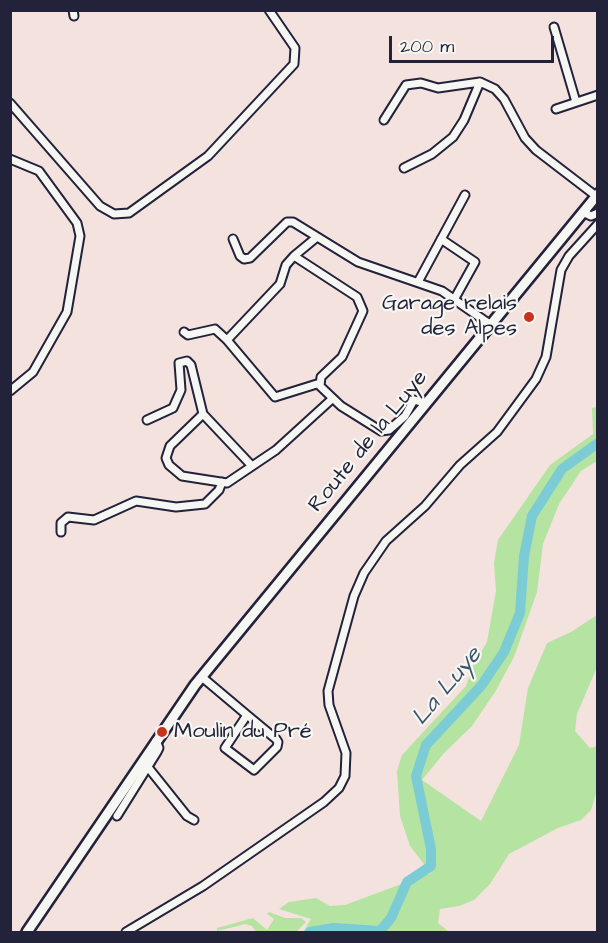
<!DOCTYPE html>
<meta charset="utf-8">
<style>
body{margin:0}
#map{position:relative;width:608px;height:943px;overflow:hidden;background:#f4e2de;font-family:"Architects Daughter",sans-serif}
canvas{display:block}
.frame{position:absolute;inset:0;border:12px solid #22223b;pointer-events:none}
.scale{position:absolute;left:389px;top:36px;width:165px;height:27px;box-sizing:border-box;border:3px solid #22223b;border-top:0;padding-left:8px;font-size:18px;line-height:21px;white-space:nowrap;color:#22223b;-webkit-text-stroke:4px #f6f6f2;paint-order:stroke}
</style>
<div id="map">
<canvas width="608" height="943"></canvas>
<div class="frame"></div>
<div class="scale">200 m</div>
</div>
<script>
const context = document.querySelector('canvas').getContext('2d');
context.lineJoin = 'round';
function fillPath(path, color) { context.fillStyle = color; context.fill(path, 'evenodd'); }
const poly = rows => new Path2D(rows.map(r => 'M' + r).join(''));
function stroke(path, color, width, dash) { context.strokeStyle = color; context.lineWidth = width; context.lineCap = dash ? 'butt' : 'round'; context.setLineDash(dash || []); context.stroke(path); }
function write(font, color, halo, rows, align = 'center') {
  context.font = font + ' "Architects Daughter",sans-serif'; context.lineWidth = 4.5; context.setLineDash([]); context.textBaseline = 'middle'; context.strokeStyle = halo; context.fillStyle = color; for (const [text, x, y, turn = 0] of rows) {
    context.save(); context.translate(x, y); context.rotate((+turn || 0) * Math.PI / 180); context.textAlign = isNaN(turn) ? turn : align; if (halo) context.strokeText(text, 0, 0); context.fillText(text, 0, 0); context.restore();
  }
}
const green = poly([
 [597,407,597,461,581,471,559,504,543,544,537,592,514,657,495,692,472,726,444,753,422,780,481,821,519,745,528,688,547,643,571,632,597,615,597,667,577,714,575,731,590,748,597,746,597,790,591,810,581,820,558,828,509,854,490,884,474,900,459,906,440,909,438,923,449,932,303,932,311,919,279,909,289,902,316,898,330,906,345,905,431,873,410,846,400,816,397,771,402,755,466,686,473,666,487,642,496,591,494,563,498,540,550,465,593,434,592,408],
 [269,912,285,918,301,918,306,922,296,932,256,932,252,926,246,924,217,931,217,928,253,918,267,930,274,919,267,914]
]);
const river = poly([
 [310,932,334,928,380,931,391,918,407,882,431,866,431,849,416,776,426,745,481,686,504,652,520,613,524,556,532,516,562,469,598,443]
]);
const minor = poly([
 [73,10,74,16],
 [554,27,576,102],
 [10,103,100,206,114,214,129,213,208,156,294,64,295,48,269,10],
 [556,109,598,95],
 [384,120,406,85,421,83,438,88,480,82,495,89,504,99,525,138,536,150,596,196],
 [10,159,39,171,77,223,80,236,67,312,33,372,10,391],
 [404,168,432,154,453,137,464,120,480,82],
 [583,212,591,216,598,213],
 [233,239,240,256,244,259,250,258,287,222,293,222,358,262,442,291,491,325],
 [441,239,475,262,455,298],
 [294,256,317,237],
 [418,282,465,195],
 [184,332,188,335,215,329,227,340],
 [320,383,275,397,227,340,280,284,286,265,294,256,357,297,363,311,342,357,321,377,320,386,341,406,381,431,389,430,405,416,414,400,426,403],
 [203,414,252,466],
 [147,420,173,408,181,390,179,363,187,361,191,365,203,414,170,446,166,458,169,465,182,476,227,483,276,450,332,399],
 [61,532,61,523,68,517,94,520,136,501,176,507,205,504,219,490,222,482],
 [202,677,209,683,247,715,276,739,278,742,277,747,254,770,225,748,247,715],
 [147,766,187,816,194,820],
 [117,816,157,752,159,748,156,741],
 [126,932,203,886,324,802,339,788,345,776,346,753,329,705,328,691,354,596,364,573,386,541,425,506,460,465,497,432,536,379,546,357,561,270,569,256,598,224]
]);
const major = poly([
 [27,932,195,685,598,194]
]);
const markers = [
 [529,317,6,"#c8321e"],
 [162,732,6,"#c8321e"]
];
const poiNames = [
 ["Garage relais",517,304],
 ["des Alpes",517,329],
 ["Moulin du Pré",174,732,"left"]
];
const streetNames = [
 ["Route de la Luye",369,442,-51]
];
const waterNames = [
 ["La Luye",448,687,-50]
];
fillPath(green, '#b5e3a2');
stroke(river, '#7cccd6', 10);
stroke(minor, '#22223b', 11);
stroke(major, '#22223b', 14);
stroke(minor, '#f6f6f2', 7);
stroke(major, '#f6f6f2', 9);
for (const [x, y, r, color] of markers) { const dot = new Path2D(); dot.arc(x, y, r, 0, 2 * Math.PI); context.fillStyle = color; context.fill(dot); stroke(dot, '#f6f6f2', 2); }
write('22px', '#22223b', '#f6f6f2', poiNames, 'right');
write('22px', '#22223b', '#f6f6f2', streetNames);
write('italic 24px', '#3d556a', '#f6f6f2', waterNames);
</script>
